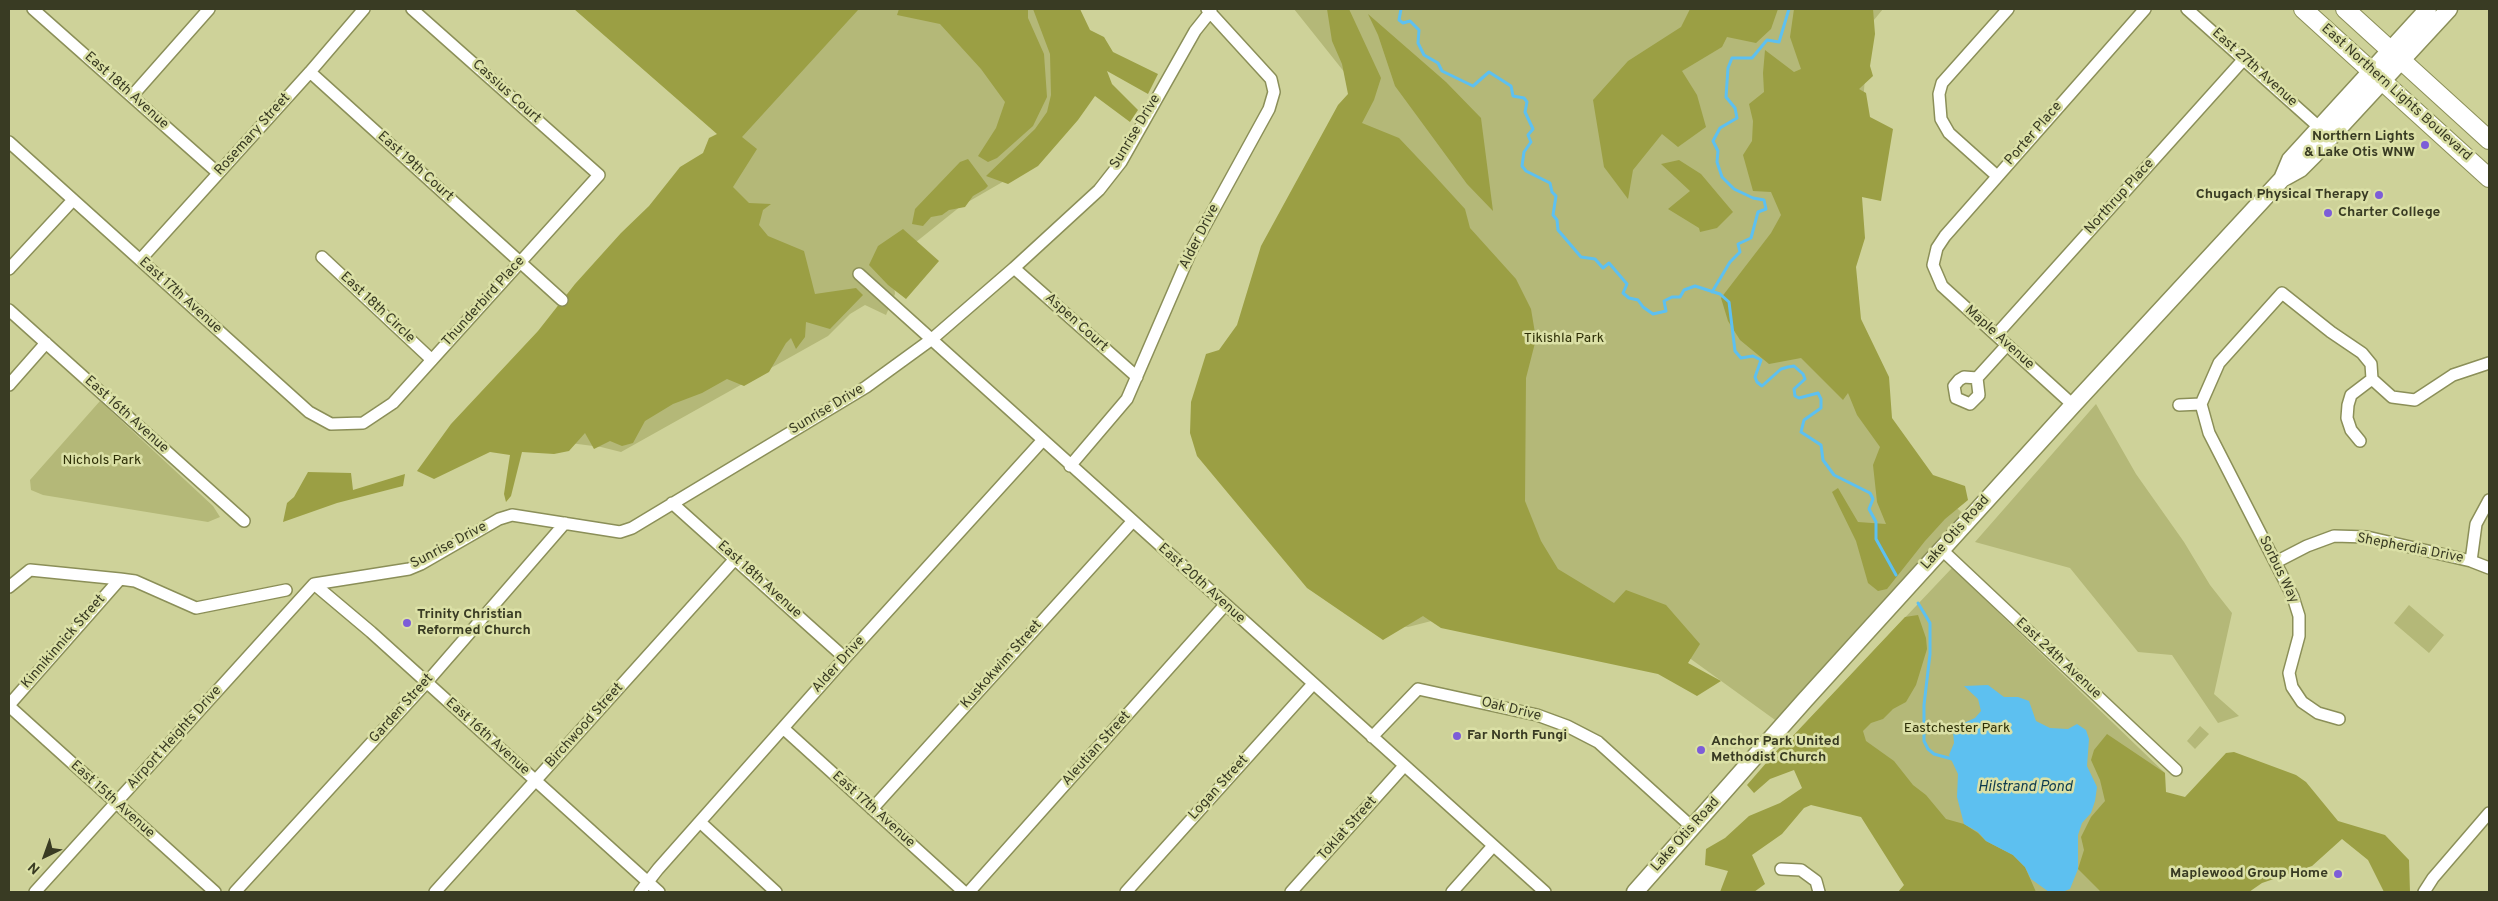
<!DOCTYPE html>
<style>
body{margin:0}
#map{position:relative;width:2498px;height:901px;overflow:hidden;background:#ced299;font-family:Overpass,sans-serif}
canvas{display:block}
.frame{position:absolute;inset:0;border:10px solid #393b23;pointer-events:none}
.north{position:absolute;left:20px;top:831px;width:50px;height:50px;-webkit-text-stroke:4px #dbe0a6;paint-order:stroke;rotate:222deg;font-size:14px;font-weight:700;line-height:20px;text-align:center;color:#393b23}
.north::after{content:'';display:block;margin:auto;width:18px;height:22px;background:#393b23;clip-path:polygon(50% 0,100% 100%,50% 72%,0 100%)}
</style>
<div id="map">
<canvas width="2498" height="901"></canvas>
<div class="frame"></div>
<div class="north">N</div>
</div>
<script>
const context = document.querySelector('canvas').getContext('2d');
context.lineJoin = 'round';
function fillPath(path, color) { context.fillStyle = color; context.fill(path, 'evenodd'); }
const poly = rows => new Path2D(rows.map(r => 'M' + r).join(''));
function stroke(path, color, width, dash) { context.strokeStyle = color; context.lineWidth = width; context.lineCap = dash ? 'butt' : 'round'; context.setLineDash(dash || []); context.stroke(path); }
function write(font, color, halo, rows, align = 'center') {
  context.font = font + ' Overpass,sans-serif'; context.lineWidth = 5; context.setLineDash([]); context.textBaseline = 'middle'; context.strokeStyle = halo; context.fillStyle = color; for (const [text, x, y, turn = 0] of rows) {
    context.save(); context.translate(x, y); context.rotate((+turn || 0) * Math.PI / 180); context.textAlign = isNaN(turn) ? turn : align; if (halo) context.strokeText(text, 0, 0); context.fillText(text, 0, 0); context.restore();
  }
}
const green = poly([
 [585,9,1065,9,1090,95,1037,162,961,206,901,254,893,274,895,294,886,315,865,305,850,314,828,336,621,452,601,447,508,435,733,141],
 [1294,9,1883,9,1869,26,1851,256,1855,308,1908,467,1965,515,1782,725,1677,649,1443,618,1408,627,1373,624,1361,93],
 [100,401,213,506,220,517,208,522,43,495,31,490,30,480],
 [2096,404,2136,474,2184,542,2210,585,2232,613,2214,694,2239,716,2218,723,2172,655,2138,652,2070,568,1975,542],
 [1952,568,2165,773,2161,790,2206,892,1977,892,1791,738],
 [2409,605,2444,635,2429,653,2394,623],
 [2200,726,2209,734,2195,749,2187,741]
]);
const forest = poly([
 [574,9,864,9,858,10,742,137,757,149,733,187,749,203,771,204,763,210,759,225,768,236,804,251,815,294,856,288,863,295,830,329,806,322,805,337,796,349,791,338,786,343,769,372,744,386,727,379,702,393,673,404,645,421,633,443,622,446,610,441,594,449,585,433,569,451,554,454,522,452,511,496,506,502,504,494,510,455,490,452,434,479,417,471,451,424,538,331,575,284,621,233,649,206,680,167,703,153,709,138,717,134],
 [899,9,1028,9,1028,18,1044,54,1047,97,1033,126,997,158,988,162,978,156,996,128,1005,102,981,69,940,24,897,15],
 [1033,9,1080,9,1090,30,1104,37,1113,52,1158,74,1148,94,1107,71,1112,84,1138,110,1130,122,1095,96,1078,120,1038,166,1008,184,986,176,1035,129,1047,112,1051,95,1050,54],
 [1327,9,1349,9,1381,78,1374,100,1362,123,1399,138,1433,174,1465,209,1470,228,1516,279,1531,309,1536,339,1526,378,1525,501,1541,541,1558,569,1614,603,1626,590,1666,605,1700,644,1688,663,1721,681,1697,696,1658,674,1441,628,1423,616,1383,640,1307,588,1197,456,1190,433,1191,402,1206,354,1219,350,1237,325,1261,246,1338,105,1348,94,1342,64,1332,41],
 [1690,9,1778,9,1771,29,1756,43,1727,37,1722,47,1682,71,1697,95,1706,127,1678,147,1662,134,1633,170,1628,199,1604,167,1593,100,1628,61,1681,27],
 [1794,9,1873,9,1875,34,1870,66,1873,76,1859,89,1866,93,1870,117,1893,129,1881,201,1862,197,1865,238,1856,267,1861,319,1889,377,1892,418,1933,475,1965,486,1968,500,1945,519,1925,541,1887,589,1878,591,1868,583,1856,541,1832,492,1838,488,1858,522,1886,524,1877,502,1873,465,1880,447,1857,415,1848,393,1843,400,1801,358,1769,364,1740,340,1728,321,1721,298,1771,233,1781,215,1771,192,1753,191,1743,155,1752,141,1753,121,1749,104,1764,92,1763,73,1765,50,1794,72,1801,69,1790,37],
 [1368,14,1446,82,1481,118,1493,211,1467,184,1395,86,1378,35],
 [968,159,988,186,985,189,973,196,965,207,949,210,942,215,931,217,923,226,912,224,915,209,960,162],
 [1679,160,1701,174,1733,212,1717,228,1700,232,1699,228,1668,209,1690,191,1661,164],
 [903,229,939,261,906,299,888,285,869,265,878,246],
 [308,472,351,473,353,490,405,474,403,486,337,503,283,522,287,503,294,497],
 [1918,615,1926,638,1927,649,1916,685,1906,702,1893,709,1883,719,1871,723,1863,731,1866,741,1894,761,1913,785,1926,795,1946,819,1964,824,1978,833,1986,841,2013,855,2025,867,2036,892,1898,892,1904,885,1861,817,1811,805,1804,808,1782,834,1752,855,1765,884,1754,892,1720,892,1728,871,1705,865,1706,849,1725,838,1749,816,1780,803,1802,788,1794,770,1770,779,1754,793,1747,785,1787,739,1791,738,1905,617],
 [2107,734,2165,773,2166,792,2185,797,2226,753,2234,752,2296,775,2306,782,2338,821,2385,835,2409,860,2410,892,2384,892,2368,860,2342,839,2312,866,2262,883,2249,892,2101,892,2078,869,2084,850,2081,837,2091,817,2105,801,2100,780,2091,760,2094,750]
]);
const water = poly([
 [1988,685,2004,697,2018,697,2029,701,2036,721,2050,728,2068,729,2077,724,2086,730,2089,739,2087,766,2097,787,2095,801,2091,813,2082,823,2078,835,2078,869,2070,889,2062,892,2049,892,2031,879,2025,867,2013,855,1986,841,1978,832,1964,824,1957,797,1958,774,1949,755,1954,743,1953,731,1957,726,1975,718,1981,711,1978,699,1964,686]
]);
const stream = poly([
 [1401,9,1399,20,1403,23,1410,21,1419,30,1418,43,1424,55,1438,63,1442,71,1473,86,1489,72,1511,86,1513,96,1524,98,1527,102,1525,112,1533,129,1528,135,1531,142,1524,152,1522,166,1526,171,1550,183,1552,192,1556,196,1553,215,1557,220,1558,230,1581,257,1595,259,1603,268,1609,263,1627,284,1623,293,1629,298,1638,300,1643,307,1653,314,1666,311,1664,301,1672,297,1680,297,1684,290,1695,286,1720,294,1729,302,1735,351,1741,358,1753,356,1761,360,1755,377,1757,382,1762,386,1781,369,1788,367,1794,366,1803,374,1805,379,1794,389,1795,396,1799,398,1818,393,1821,399,1821,408,1804,420,1801,432,1821,445,1823,460,1834,475,1870,493,1873,499,1869,509,1876,522,1876,539,1896,575],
 [1712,292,1730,262,1740,252,1738,244,1751,238,1758,212,1766,209,1764,200,1753,198,1734,189,1722,177,1717,162,1718,151,1713,141,1720,128,1737,118,1735,108,1726,97,1728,68,1732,58,1752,58,1767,40,1779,42,1789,9],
 [1918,603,1930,623,1930,654,1924,705,1924,741,1928,749,1934,754,1952,759]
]);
const minor = poly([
 [33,9,218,173],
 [2187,9,2320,128],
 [310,72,562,300],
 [132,96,209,9],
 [9,142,309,412,331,424,363,423,393,403,599,175,412,9],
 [1997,176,1949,133,1941,119,1939,94,1942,83,2008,9],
 [322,257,432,360],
 [140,260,310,72,364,9],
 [1014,268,1137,377],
 [9,269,73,200],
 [859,274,1545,892],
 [9,310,244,521],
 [1996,335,2244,59],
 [1977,378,1979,395,1970,404,1956,398,1954,386,1959,380,1964,377,1977,378,2007,345],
 [9,385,46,343],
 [2201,404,2219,363,2282,293,2331,332,2362,353,2371,364,2372,379,2392,397,2415,400,2453,375,2489,363],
 [2073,405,1942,286,1933,265,1937,248,1945,236,2145,9],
 [2179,405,2201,404,2209,433,2293,597,2299,616,2299,636,2289,673,2292,687,2302,702,2318,713,2339,719],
 [2360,441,2351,430,2347,418,2348,405,2351,395,2372,379],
 [1070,466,1127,399,1191,251,1269,109,1274,92,1271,79,1207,9],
 [672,503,845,658],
 [1941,549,2176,770],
 [2471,561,2476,524,2489,500],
 [2276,562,2307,546,2334,536,2367,537,2471,561,2489,568],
 [314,584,409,569,421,564,499,519,512,515,620,532,632,528,866,387,932,339,1014,268,1099,190,1121,162,1195,31,1211,11],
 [314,584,371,632,659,892],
 [9,587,30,570,120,579,135,581,196,608,286,590],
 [9,705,120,579],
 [9,706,215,892],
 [783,728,964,892],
 [1372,737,1418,689,1537,715,1567,726,1598,742,1693,828],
 [872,809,1132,522],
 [700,822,776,892],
 [1781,869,1801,870,1816,881,1819,892],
 [35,892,314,584],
 [235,892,427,682,565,523],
 [435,892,735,559],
 [640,892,658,869,845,658,1042,441],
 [969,892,1225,605],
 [1126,892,1313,684],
 [1291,892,1404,766],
 [1452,892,1493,846],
 [2424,892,2433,878,2489,813]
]);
const secondary = poly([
 [2282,179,2290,160,2428,9],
 [1635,892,1805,700,2073,405,2282,179,2300,169,2314,155,2449,9]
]);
const primary = poly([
 [2303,9,2489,178],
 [2345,9,2489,140]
]);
const markers = [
 [2425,145,5,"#7d5dd8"],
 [2379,195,5,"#7d5dd8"],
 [2328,213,5,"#7d5dd8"],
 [407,623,5,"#7d5dd8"],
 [1457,736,5,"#7d5dd8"],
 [1701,750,5,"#7d5dd8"],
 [2338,874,5,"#7d5dd8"]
];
const streetNames = [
 ["East 27th Avenue",2254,68,42],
 ["East 18th Avenue",126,91,42],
 ["Cassius Court",506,92,42],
 ["East Northern Lights Boulevard",2396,93,42],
 ["Sunrise Drive",1136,132,-59],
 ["Porter Place",2034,134,-49],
 ["Rosemary Street",253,135,-48],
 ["East 19th Court",415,167,42],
 ["Northrup Place",2120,197,-48],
 ["Alder Drive",1200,237,-63],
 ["East 17th Avenue",180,296,42],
 ["Thunderbird Place",484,302,-48],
 ["East 18th Circle",377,308,43],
 ["Aspen Court",1076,323,42],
 ["Maple Avenue",1999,338,42],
 ["Sunrise Drive",827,410,-31],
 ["East 16th Avenue",126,415,42],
 ["Lake Otis Road",1956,533,-48],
 ["Sunrise Drive",449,546,-28],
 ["Shepherdia Drive",2410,549,11],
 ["Sorbus Way",2278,570,64],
 ["East 18th Avenue",759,580,42],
 ["East 20th Avenue",1201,584,42],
 ["Kinnikinnick Street",64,642,-49],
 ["East 24th Avenue",2058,659,43],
 ["Alder Drive",839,665,-48],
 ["Kuskokwim Street",1002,665,-48],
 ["Garden Street",402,709,-48],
 ["Oak Drive",1511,710,14],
 ["Birchwood Street",585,726,-48],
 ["East 16th Avenue",487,737,42],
 ["Airport Heights Drive",175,738,-48],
 ["Aleutian Street",1097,749,-48],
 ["Logan Street",1219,788,-48],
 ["East 15th Avenue",112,800,42],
 ["East 17th Avenue",873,810,42],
 ["Toklat Street",1348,829,-48],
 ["Lake Otis Road",1686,835,-48]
];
const poiNames = [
 ["Northern Lights",2415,137,"right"],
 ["& Lake Otis WNW",2415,153,"right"],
 ["Chugach Physical Therapy",2369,195,"right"],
 ["Charter College",2338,213],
 ["Trinity Christian",417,615],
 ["Reformed Church",417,631],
 ["Far North Fungi",1467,736],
 ["Anchor Park United",1711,742],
 ["Methodist Church",1711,758],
 ["Maplewood Group Home",2328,874,"right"]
];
const parkNames = [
 ["Tikishla Park",1564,339],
 ["Nichols Park",102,461],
 ["Eastchester Park",1957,729]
];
const waterNames = [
 ["Hilstrand Pond",2025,788]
];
fillPath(green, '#b4b878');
fillPath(forest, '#9b9f44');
fillPath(water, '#5dc0f0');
stroke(stream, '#5dc0f0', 3);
stroke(minor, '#8b8f58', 14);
stroke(secondary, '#8b8f58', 19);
stroke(primary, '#8b8f58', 20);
stroke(minor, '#fff', 11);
stroke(secondary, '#fff', 16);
stroke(primary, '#fff', 18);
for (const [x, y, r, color] of markers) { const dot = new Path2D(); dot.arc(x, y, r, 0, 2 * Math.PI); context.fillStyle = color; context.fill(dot); stroke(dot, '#dbe0a6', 2); }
write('14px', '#393b23', '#dbe0a6', streetNames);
write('bold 14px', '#393b23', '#dbe0a6', poiNames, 'left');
write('14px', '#2d2e06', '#dbe0a6', parkNames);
write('italic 15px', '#0d3a4d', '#dbe0a6', waterNames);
</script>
